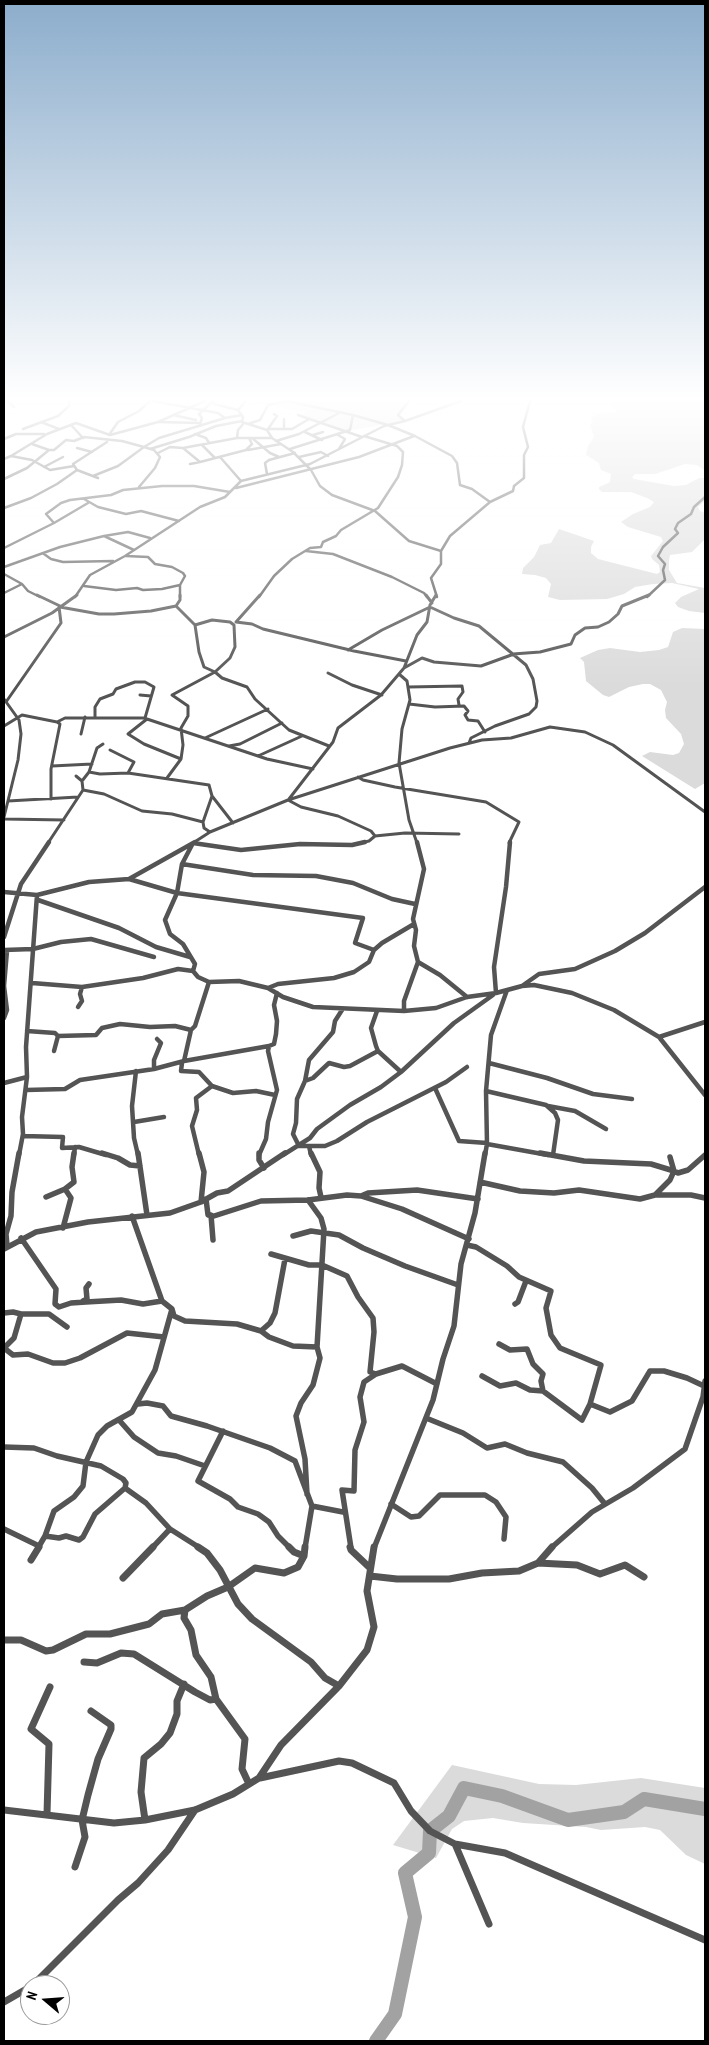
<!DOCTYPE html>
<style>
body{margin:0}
#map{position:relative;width:709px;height:2045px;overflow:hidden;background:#fff;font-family:"PT Sans Narrow",sans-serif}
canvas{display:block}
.frame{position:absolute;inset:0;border:5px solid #000;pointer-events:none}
.north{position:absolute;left:20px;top:1975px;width:50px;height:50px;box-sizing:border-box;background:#fff;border:1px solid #999;border-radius:50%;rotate:288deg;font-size:14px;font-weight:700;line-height:20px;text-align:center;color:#000}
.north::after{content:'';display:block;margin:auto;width:18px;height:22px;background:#000;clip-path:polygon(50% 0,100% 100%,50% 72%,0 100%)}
</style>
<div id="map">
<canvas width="709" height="2045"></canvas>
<div class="frame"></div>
<div class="north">N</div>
</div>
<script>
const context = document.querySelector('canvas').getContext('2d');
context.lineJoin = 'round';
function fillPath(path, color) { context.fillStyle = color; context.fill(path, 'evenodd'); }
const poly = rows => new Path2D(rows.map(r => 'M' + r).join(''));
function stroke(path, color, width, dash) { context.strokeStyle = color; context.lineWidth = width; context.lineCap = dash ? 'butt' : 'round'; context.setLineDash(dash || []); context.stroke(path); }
const green = poly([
 [189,401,411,401,399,416,404,421,346,431,302,416,306,412,247,402,208,403],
 [613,401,705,401,705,471,697,465,685,464,655,474,635,474,632,477,634,479,674,486,686,485,699,478,705,478,705,501,698,507,700,511,705,513,705,539,692,552,670,555,669,560,669,570,677,583,705,588,705,613,689,611,678,607,675,603,681,597,699,589,672,583,653,584,635,587,624,594,607,599,560,600,548,597,551,584,546,578,535,575,522,574,523,568,534,557,540,545,551,543,559,529,594,541,591,547,591,553,598,559,657,574,660,572,659,565,652,559,651,556,663,541,661,537,628,527,621,522,633,514,650,507,654,502,647,498,631,492,602,492,599,489,599,487,610,482,611,474,601,470,599,463,586,455,588,446,594,437,590,425,593,421,591,417,597,414,616,412,617,410,612,406],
 [682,628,705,629,705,783,695,789,642,756,650,752,673,755,679,753,684,744,681,734,666,718,665,710,667,702,661,690,650,684,643,684,629,687,609,697,603,695,586,681,584,662,580,658,598,650,610,648,640,652,659,650,668,647,673,632],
 [452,1765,539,1784,576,1785,641,1778,705,1788,705,1864,686,1855,660,1830,645,1827,601,1830,586,1827,523,1823,493,1818,464,1821,452,1829,436,1858,393,1845]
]);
const river = poly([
 [376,2041,395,2014,415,1917,405,1873,429,1853,430,1831,449,1816,464,1788,502,1796,568,1820,624,1812,644,1799,705,1809]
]);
const streetFar4 = poly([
 [7,401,14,407],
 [213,401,214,404,238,410,243,417,242,422,267,430,272,438],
 [286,401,353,415,388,425,415,436,452,456,457,463,460,485,472,489,490,502],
 [238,410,246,401],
 [173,415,196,420],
 [298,415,362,437],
 [225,418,242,415],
 [284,419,284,429],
 [405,421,398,415,409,401],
 [41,422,59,429],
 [159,422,200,423],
 [200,424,202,418,199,414,213,401],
 [248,424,260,420,268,405,287,401],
 [72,426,83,438],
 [23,429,58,416,69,406,69,401],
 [268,429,292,429,309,419],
 [268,429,277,416,274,414],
 [305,432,322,440],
 [195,434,206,438,209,443],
 [109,435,118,422,139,411,150,401],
 [313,435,323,432],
 [338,435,345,439,339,449],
 [237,438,238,430,244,423],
 [252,438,270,453,279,457],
 [4,439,16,434,44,434],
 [276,441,299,434,341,412],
 [32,444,49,450],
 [202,445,215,458],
 [77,448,92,452],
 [183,448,200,462,190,464],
 [150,449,189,437,216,426,242,421],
 [290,449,350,430,353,415],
 [248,450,281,444],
 [158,453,170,447,183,448,237,438,272,438,293,452,311,470,320,486,332,495,375,511,409,541,441,551],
 [11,456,47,434,76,423,110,435,158,422,205,401],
 [220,457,241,481],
 [299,457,321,452,328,456],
 [4,459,11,456,32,460,50,470,74,466],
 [200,462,246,450,252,444,249,438],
 [44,467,63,457],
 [77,470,98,478],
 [267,474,265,463,269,460,295,453],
 [93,476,118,466,144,447,154,450,160,457,155,468,139,487],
 [4,479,27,468,49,450,54,450,66,440,74,441,84,437,122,441,144,447,159,438,225,418,218,413,153,401],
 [236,488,359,457,414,436],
 [84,499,98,507,126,514,141,511,179,521],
 [4,508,31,498,57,484,77,470,73,464,107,442],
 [54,523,88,503],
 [104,536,134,550],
 [4,548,54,523,46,514,61,503,70,500,111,495,123,490,162,486,194,486,230,492],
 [306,551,333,554,392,577,424,593,427,597],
 [44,554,51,559,63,562,113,561],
 [126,556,148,557,155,564,172,567,183,573,185,576,180,585,180,597],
 [4,567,60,547,104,536,128,532,150,538],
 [4,574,22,584,4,593],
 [22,584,28,591,40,597],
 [84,586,116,590,137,588,143,590,162,589,180,585],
 [75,597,90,575,125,556,200,507,225,497,241,481,310,464,384,426,405,421,461,401],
 [259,597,274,576,292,559,310,548,321,547,323,542,336,536,341,530,378,508,398,477,402,465,403,452,397,446,364,436],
 [437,597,431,578,441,564,441,551,450,536,490,502,513,491,514,486,524,478,524,455,528,447,523,427,530,401],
 [647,597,665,580,663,570,665,564,658,556,663,547,678,533,675,529,678,523,691,514,694,507,705,497]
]);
const streetFar3 = poly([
 [37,595,60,606],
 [426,595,432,603],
 [176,606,180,600,180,595],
 [60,607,99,614,114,614,151,611,176,606,195,625,212,620,230,622,234,625,235,647,230,658,215,672,222,678,247,687,255,699,289,730,329,746],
 [236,622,260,595],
 [236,622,252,624,263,629,354,651,406,661],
 [195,625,199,652,204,667,215,672],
 [4,637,52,613,77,595],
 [348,650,382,630,430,607,454,618,479,626,526,665,533,679,537,701,536,707,529,714,495,726,471,738,469,743],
 [513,654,540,652,571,644,575,635,585,628,598,627,609,622,618,614,622,606,649,595],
 [404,668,422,658,434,662,481,666,514,654],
 [328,673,352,685,382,695],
 [399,674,407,681,410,700,402,729,399,763,409,820,417,843],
 [408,687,462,686,463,692,458,699,459,705],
 [140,695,151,696],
 [4,699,19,720,21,734,18,760,4,817],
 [6,702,61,623,59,607],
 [409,704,435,707,464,706,468,711,465,715,468,720,478,721,485,732],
 [95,717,95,707,100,699,113,694,116,689,135,682,145,682,154,687,145,718],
 [147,719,128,734,144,744,181,759],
 [4,726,22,715,57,722,65,718,144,718,267,759,313,769],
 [81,734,85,717],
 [205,738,268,709],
 [229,746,240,744,282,723],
 [110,750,134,762,128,773],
 [258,756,302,736],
 [52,766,92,764],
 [89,772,100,774,128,773,209,785,212,796,233,823],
 [358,777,363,780,395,787,486,802,519,822,509,843],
 [167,778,181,759,183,745,181,728,188,716,188,706,172,695,215,672],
 [82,781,89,772,97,748,103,744],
 [83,790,104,794,142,811,172,814,203,822],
 [51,799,51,769,60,724,57,722],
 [289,799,333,742,338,728,381,695,404,668,417,635,427,622,430,605,436,595],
 [288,800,301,807,338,816,371,831,375,836],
 [8,801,78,797],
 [4,819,64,820],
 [210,832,204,828,203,822,212,796],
 [48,843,83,790,82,781,76,776],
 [193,843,210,832,288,800,450,748,482,740,511,738,550,727,585,732,613,745,705,812],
 [360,843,369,841,375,836,405,833,459,834]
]);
const streetFar2 = poly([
 [365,842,352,845,300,844,241,850,193,843,182,864,177,893,165,920,170,934,183,944,195,964,193,971,198,977,209,982,239,981,268,988,283,997,313,1007,404,1011,436,1008,467,997,496,993,522,986,539,974,575,969,615,951,645,933,705,887],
 [182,864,253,875,316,876,353,883,392,899,415,904],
 [129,879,177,893,363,918,355,943,374,950],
 [4,892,37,895,89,882,129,879,195,842],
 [38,900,119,928,156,947,190,957],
 [4,937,21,884,49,842],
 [4,950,33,949,61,942,91,939,154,957],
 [418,962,440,975,467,997],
 [32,983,82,987,143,978,178,969,193,971],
 [522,986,534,985,572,993,614,1010,659,1037,705,1095],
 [268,988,278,984,334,978,354,972,369,962,374,950,382,943,414,924],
 [496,993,494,967,506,887,510,842],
 [78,1007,82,1001,80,994,82,987],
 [377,1011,371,1028,376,1046,378,1051,401,1072],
 [404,1011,404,1001,418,962,414,946,416,930,413,919,424,869,417,842],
 [4,1018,7,1010,4,986,7,951],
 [27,1031,55,1033,58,1036,96,1035,102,1028,120,1024,150,1027,175,1026,191,1030],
 [659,1037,705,1022],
 [54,1051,58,1036],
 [184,1061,191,1030,195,1026,209,982],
 [182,1063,181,1071,199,1072,212,1086,233,1093,256,1091,275,1095],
 [489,1063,547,1078,593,1094,632,1099],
 [154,1069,154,1060,161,1043,157,1039],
 [136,1071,132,1106,134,1138,138,1155],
 [305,1081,313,1078,329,1063,344,1067,350,1066,378,1051],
 [4,1083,27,1077],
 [435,1088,459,1141,487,1143],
 [26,1090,65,1089,80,1080,154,1069,184,1061,269,1046],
 [486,1091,546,1105,555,1113,558,1120,553,1155],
 [548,1106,575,1111,606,1129],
 [134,1122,164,1117],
 [23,1136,63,1137,62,1148,79,1147,106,1155],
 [487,1144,548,1155],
 [309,1146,325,1146,337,1141,367,1122,446,1082,467,1067],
 [19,1155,23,1134,22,1117,27,1077,26,1047,37,895],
 [74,1155,75,1147],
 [199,1155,192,1126,197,1110,196,1098,212,1086],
 [259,1155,266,1139,268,1122,277,1090,268,1051,269,1046,274,1044,276,1034,277,1021,274,1005,277,993],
 [283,1155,310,1138,317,1129,350,1105,381,1087,401,1072,454,1023,493,995],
 [311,1155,309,1146,299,1146,293,1134,296,1123,297,1099,305,1081,309,1060,333,1032,335,1021,342,1010],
 [485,1155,487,1144,486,1091,491,1035,507,990]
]);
const streetFar1 = poly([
 [102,1153,118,1158,130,1165,140,1166],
 [138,1153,147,1215],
 [199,1153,204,1172,201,1202],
 [259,1153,259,1160,264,1168],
 [311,1153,320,1172,319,1188,321,1197],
 [540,1153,584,1161,651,1164,674,1171,670,1157],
 [480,1182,520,1191,554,1193,579,1190,640,1199,655,1195,670,1180,674,1171,678,1173,688,1170,705,1155],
 [65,1189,74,1182,72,1167,74,1153],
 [655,1195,691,1195,705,1198],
 [361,1196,368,1193,417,1190,478,1199],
 [46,1197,65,1189,71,1198,63,1228],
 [206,1199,208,1215,214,1216,261,1201,308,1200,347,1195,361,1196,402,1209,469,1239],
 [211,1215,213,1240],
 [293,1236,311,1231,339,1235,363,1248,405,1266,458,1285],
 [21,1238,56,1289,55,1304,59,1307,71,1303,86,1302,121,1300,143,1304,162,1301],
 [467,1245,476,1247,507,1266,519,1277,551,1291,546,1308,551,1335,560,1348,601,1365,590,1404],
 [7,1246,6,1234,11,1216,12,1192,19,1153],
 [4,1249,36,1232,88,1222,170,1213,201,1202,217,1193,228,1191,285,1153],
 [271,1254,309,1265,322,1265,347,1276,358,1297,373,1318,374,1332,370,1372,376,1374],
 [83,1301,87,1299,86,1288,89,1284],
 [515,1304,518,1302,526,1281],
 [172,1309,174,1316,185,1321,237,1324,261,1331,269,1337,293,1346,317,1347],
 [4,1313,13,1312,21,1314,14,1338,4,1348,13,1355,28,1354,53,1363,65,1363,80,1358,127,1333,164,1337],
 [21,1314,49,1314,67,1327],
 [261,1331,270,1323,275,1313,285,1259],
 [499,1344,510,1350,527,1349,533,1364,543,1374,541,1381,543,1391],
 [482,1376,500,1386,516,1383,530,1390,543,1391,582,1420,590,1404,610,1412,632,1401,650,1371,664,1371,687,1378,704,1386],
 [138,1404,147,1403,163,1406,171,1416,207,1426,270,1448,295,1461,312,1506],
 [426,1418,463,1433,487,1448,505,1444,527,1453,563,1462,592,1488,605,1504],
 [119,1420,134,1437,158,1453,176,1456,205,1466],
 [223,1431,198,1481,230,1499,238,1507,258,1514,269,1522,278,1536,290,1548],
 [4,1447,34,1448,57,1456,101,1466,123,1479,126,1483,125,1488,146,1503,170,1529,200,1548],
 [307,1494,305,1459,296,1416,301,1403,313,1385,320,1358,317,1347,324,1229,321,1218,308,1200],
 [391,1504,411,1517,419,1516,440,1495,485,1495,496,1502,506,1517,504,1539],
 [4,1529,39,1546],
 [45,1536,59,1538,66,1536,79,1540,83,1537,95,1514,125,1488],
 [38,1548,45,1536,54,1511,74,1497,83,1486,86,1462,98,1435,107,1426,132,1412,155,1370,172,1309,162,1301,132,1216],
 [152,1548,170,1529],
 [305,1548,312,1506,343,1512],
 [351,1548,342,1490,354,1491,355,1450,364,1422,360,1397,364,1382,376,1374,402,1366,437,1384],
 [374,1548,433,1400,443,1359,454,1326,461,1264,475,1213,485,1153],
 [551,1548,592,1512,633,1488,685,1449,703,1397,705,1381]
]);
const street = poly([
 [198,1547,207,1553,220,1570,238,1604,252,1619,311,1662,325,1678,339,1686],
 [289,1547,294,1552,304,1556],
 [350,1547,351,1550,370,1568],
 [31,1560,39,1547],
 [538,1563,577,1565,600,1574,625,1565,644,1577],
 [370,1576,397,1579,449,1579,482,1573,519,1571,538,1563,552,1547],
 [123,1578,153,1547],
 [185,1610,184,1618,191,1630,196,1655,211,1677,216,1699],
 [4,1640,21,1640,46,1651,53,1650,86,1634,110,1634,149,1624,162,1614,185,1610,207,1596,228,1587,255,1568,284,1573,298,1567,304,1556,305,1547],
 [84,1662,97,1663,121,1653,134,1654,195,1692,210,1700,216,1699,245,1739,242,1769,249,1784],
 [260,1778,339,1761,352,1763,394,1783,411,1811,430,1831,455,1844,489,1924],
 [4,1810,114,1823,145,1820,195,1810,233,1794,259,1778,281,1745,339,1686,367,1650,374,1627,367,1591,374,1547],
 [47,1814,49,1744,31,1729,50,1687],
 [145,1820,141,1792,144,1758,161,1744,170,1733,177,1714,177,1701,184,1684],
 [455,1844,505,1853,705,1940],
 [75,1867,85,1837,82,1820,88,1795,98,1759,111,1729,111,1725,91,1711],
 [33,1985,118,1900,138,1883,168,1850,195,1810],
 [4,2002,30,1987]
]);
fillPath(green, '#dbdbdb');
stroke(river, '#a2a2a2', 14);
stroke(streetFar4, '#545454', 2.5);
stroke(streetFar3, '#545454', 3);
stroke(streetFar2, '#545454', 4.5);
stroke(streetFar1, '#545454', 5.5);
stroke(street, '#545454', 7);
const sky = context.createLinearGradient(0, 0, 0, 687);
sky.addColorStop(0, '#8cadcc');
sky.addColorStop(0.58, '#fff');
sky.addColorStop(1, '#ffffff00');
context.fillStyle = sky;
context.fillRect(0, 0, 709, 687);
</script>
